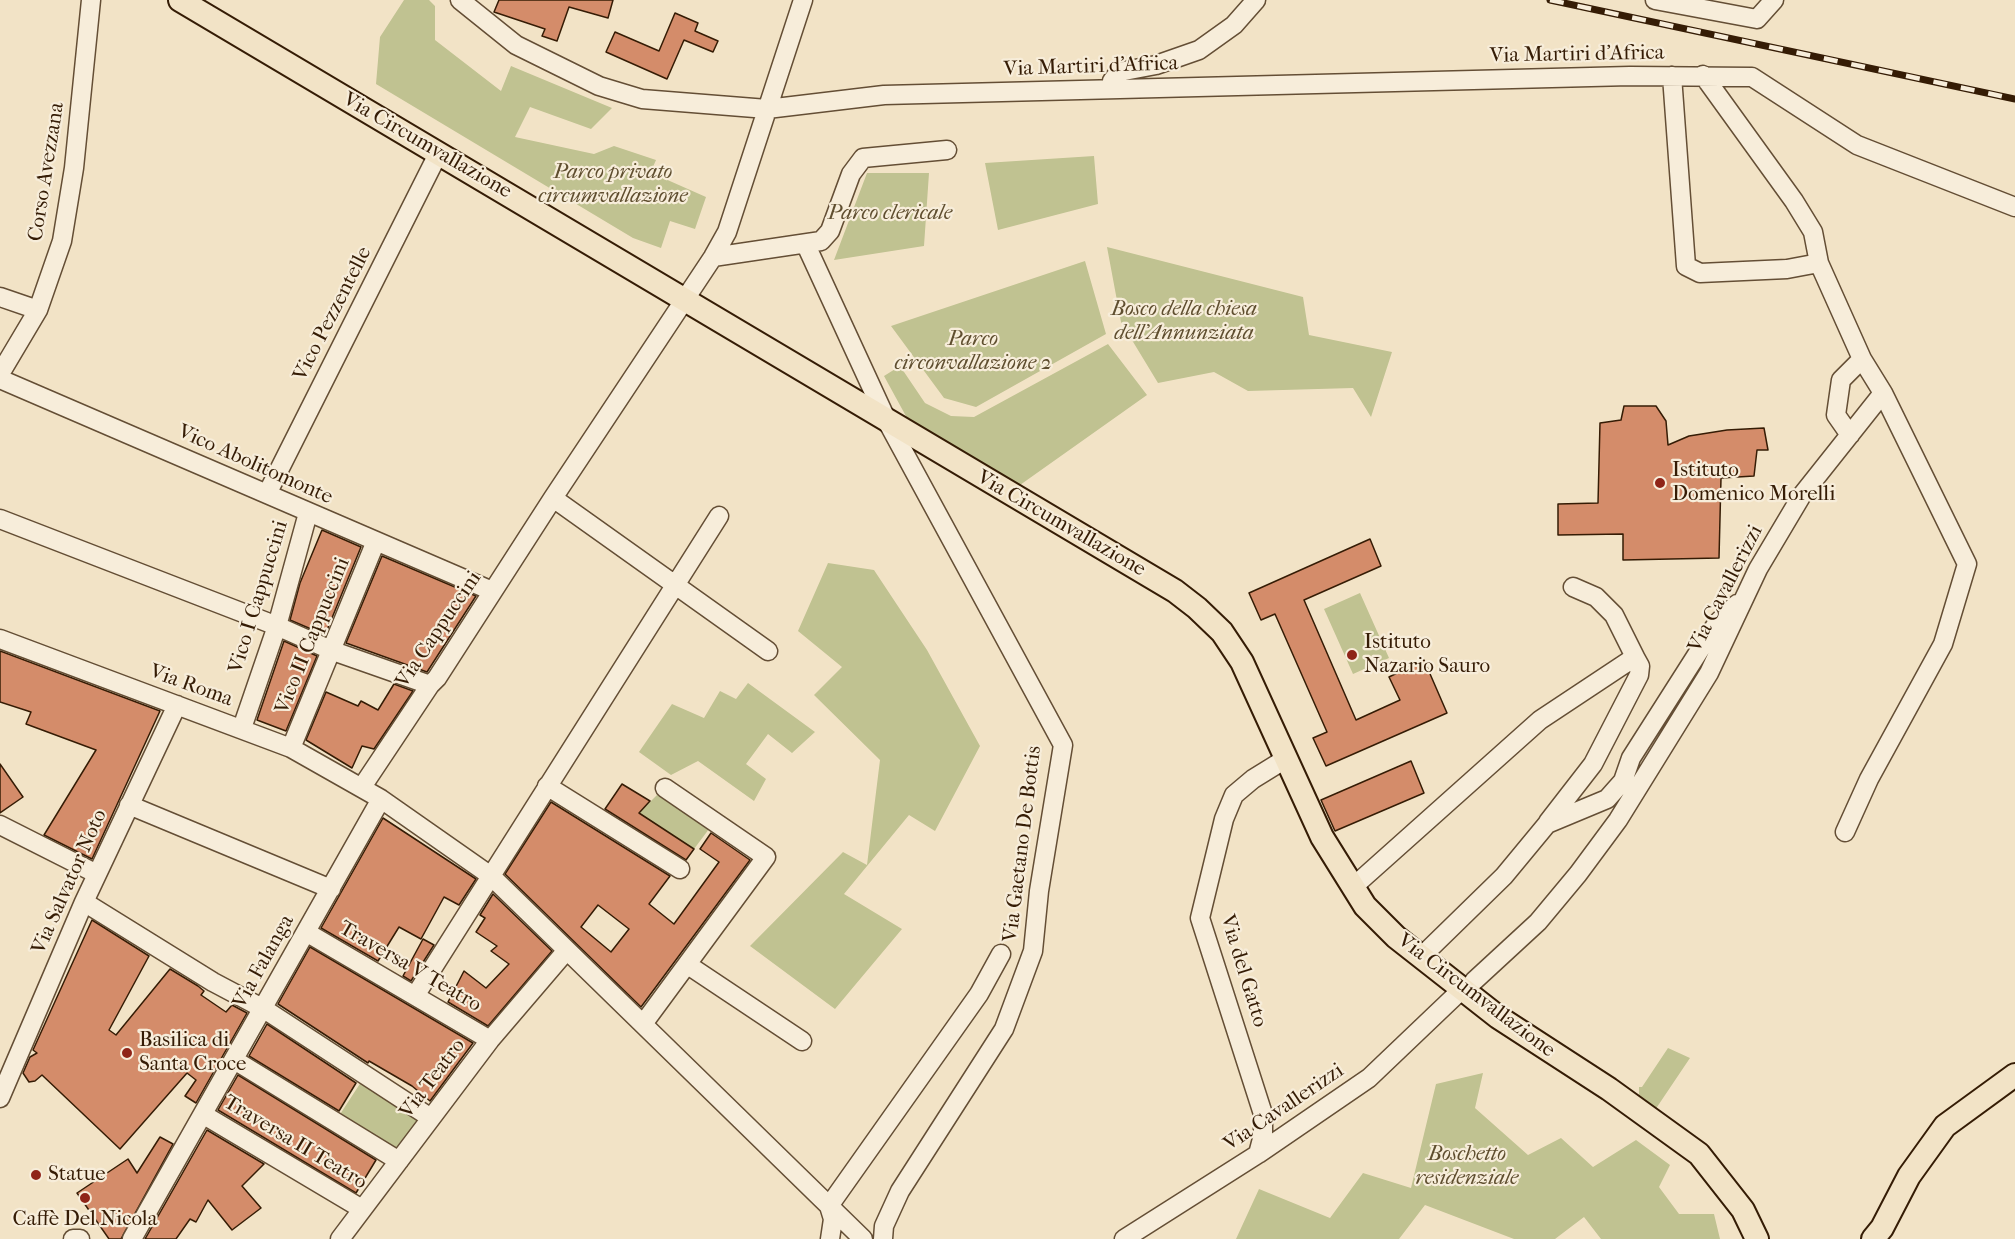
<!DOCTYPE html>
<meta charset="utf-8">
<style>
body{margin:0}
canvas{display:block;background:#f2e3c6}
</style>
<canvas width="2015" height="1239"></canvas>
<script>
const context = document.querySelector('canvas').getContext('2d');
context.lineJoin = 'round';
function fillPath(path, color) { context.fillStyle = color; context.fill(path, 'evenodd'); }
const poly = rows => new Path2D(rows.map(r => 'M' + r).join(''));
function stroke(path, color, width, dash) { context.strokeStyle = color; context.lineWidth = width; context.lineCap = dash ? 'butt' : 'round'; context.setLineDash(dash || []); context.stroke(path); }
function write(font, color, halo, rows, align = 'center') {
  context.font = font + ' "IM FELL French Canon",serif'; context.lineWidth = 4.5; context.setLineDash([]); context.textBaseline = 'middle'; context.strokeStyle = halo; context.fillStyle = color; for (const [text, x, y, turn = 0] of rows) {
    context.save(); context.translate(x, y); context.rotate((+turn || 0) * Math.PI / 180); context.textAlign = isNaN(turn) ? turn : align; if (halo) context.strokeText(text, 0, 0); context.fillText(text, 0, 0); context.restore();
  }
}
const green = poly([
 [404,0,429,0,435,6,435,40,501,91,511,66,612,108,591,129,530,107,515,137,594,154,614,146,656,160,649,176,663,178,706,197,695,229,670,221,661,248,633,238,376,84,380,37],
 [1094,156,1098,204,998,230,985,163],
 [867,173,929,173,924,246,834,260],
 [1107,247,1303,297,1309,335,1392,352,1371,417,1353,388,1248,391,1214,372,1158,383,1121,322],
 [1085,261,1106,334,976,407,944,398,891,326],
 [1108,344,1147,395,1020,485,907,418,884,376,900,366,925,403,951,416,974,417],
 [828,563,874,570,927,650,980,746,935,831,909,815,844,894,902,929,835,1009,750,946,843,852,867,865,880,760,814,695,842,667,798,631],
 [1360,593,1389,658,1353,674,1324,609],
 [748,683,815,732,792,753,768,734,746,764,766,779,754,801,698,761,671,775,639,752,672,704,704,718,720,691,736,699],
 [660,792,712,825,694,849,639,813],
 [1668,1048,1690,1058,1653,1113,1639,1103,1639,1087,1642,1087],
 [1483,1073,1475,1108,1528,1155,1561,1138,1593,1167,1636,1140,1670,1165,1659,1187,1679,1214,1714,1214,1720,1239,1601,1239,1584,1217,1555,1239,1514,1239,1425,1205,1399,1239,1236,1239,1259,1189,1330,1218,1363,1173,1411,1188,1436,1084],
 [365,1076,431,1118,399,1161,335,1122]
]);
const building = poly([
 [499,0,613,0,608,18,569,7,557,41,542,36,545,29,494,12,499,0],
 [675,13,698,23,695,31,718,41,713,52,684,40,667,79,606,52,615,32,659,51,675,13],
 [1624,406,1656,406,1666,421,1668,445,1689,436,1727,430,1764,428,1768,450,1757,450,1754,476,1721,478,1719,558,1623,560,1623,534,1558,535,1558,504,1598,503,1600,423,1621,420,1624,406],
 [322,530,361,547,325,635,290,620,300,583,322,530],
 [1370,539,1381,566,1304,600,1356,720,1400,700,1389,677,1424,660,1447,713,1326,766,1313,738,1327,732,1275,614,1261,620,1249,593,1370,539],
 [382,556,476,596,427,672,346,643,382,556],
 [284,641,317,656,286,731,257,720,284,641],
 [0,651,160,711,92,859,44,835,96,750,26,724,31,712,0,702,0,651],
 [394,684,413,691,374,749,362,746,352,768,306,740,326,692,358,706,361,701,378,710,394,684],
 [1411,761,1424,793,1335,831,1321,800,1411,761],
 [0,764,23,797,0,813,0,764],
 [622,784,650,801,639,813,694,849,686,860,605,809,622,784],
 [551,802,670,876,649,904,674,924,719,862,700,849,711,833,750,860,641,1007,505,874,551,802],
 [598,905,629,929,611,952,581,927,598,905],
 [383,818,476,879,459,905,444,897,421,939,399,927,378,961,321,928,383,818],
 [493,894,552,951,488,1026,448,1002,464,971,486,988,509,964,491,951,497,946,476,932,485,918,480,915,493,894],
 [92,920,149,956,109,1030,116,1035,170,969,198,986,204,991,201,995,226,1012,232,1005,247,1013,196,1103,185,1096,196,1080,187,1073,120,1149,42,1075,35,1081,29,1082,23,1073,30,1057,37,1053,33,1050,92,920],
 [423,939,434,945,411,981,403,976,423,939],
 [310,947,473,1043,430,1101,412,1086,369,1061,368,1063,278,1004,310,947],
 [267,1024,356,1083,339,1111,249,1056,267,1024],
 [238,1075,376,1160,356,1193,218,1110,238,1075],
 [207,1130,264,1164,242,1186,261,1208,232,1230,208,1200,196,1222,190,1219,176,1239,145,1239,207,1130],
 [160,1137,173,1144,121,1239,109,1239,77,1193,128,1159,137,1173,160,1137]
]);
const minor = poly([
 [460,0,516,45,599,86,642,99,767,109,884,95,1630,76,1752,77,1857,145,2015,207],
 [1655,0,1757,19,1774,0],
 [1672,76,1686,266,1700,273,1787,269,1819,263],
 [1111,89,1112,81,1119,72,1156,65,1199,50,1234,25,1256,0],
 [806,245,888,423,1063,745,1039,891,1033,951,1004,1029,900,1191,884,1226,883,1239],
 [713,257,821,241,830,231,851,174,863,158,947,150],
 [0,297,38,310],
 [0,374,38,310,62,241,74,168,91,0],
 [0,379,492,591],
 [1850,435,1836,415,1841,380,1862,359],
 [267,494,438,154],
 [553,498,768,651],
 [0,519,277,626,333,651,430,685],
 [0,639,291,748,381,799,491,876,863,1239],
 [242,728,277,626,308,513],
 [291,748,376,541],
 [547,786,680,869],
 [362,787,430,685,437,678,553,498,713,257,727,232,803,0],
 [129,805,331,889],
 [1548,822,1593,764,1639,675,1640,666,1635,657],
 [0,825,97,874],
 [1845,832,1869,779,1943,644,1967,564,1883,393],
 [1353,887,1540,720,1635,657,1614,615,1596,597,1573,587],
 [84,902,213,982,264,1009,431,1118],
 [306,932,490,1040],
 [1421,957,1504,876,1547,824,1607,799,1623,781,1631,758,1717,623,1737,604],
 [688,965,802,1041],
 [1474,981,1538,922,1578,874,1618,820,1709,673,1758,569,1802,495,1883,393,1862,359,1819,263,1813,232,1794,201,1703,75],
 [415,996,719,516],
 [643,1024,766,857,665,788],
 [236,1061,399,1161],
 [0,1098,84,902,177,705],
 [204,1115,362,1209],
 [1258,1154,1263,1135,1263,1114,1200,918,1224,819,1234,795,1253,779,1287,758],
 [829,1206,979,994,1001,954],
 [829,1206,833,1219,830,1239],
 [73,1239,80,1239],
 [132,1239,381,799],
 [340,1239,490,1040,567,950],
 [1124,1239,1258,1154,1369,1078,1455,996]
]);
const major = poly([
 [180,0,1175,591,1197,608,1222,632,1242,662,1322,837,1365,906,1396,937,1498,1017,1609,1089,1699,1154,1743,1210,1757,1239],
 [1873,1239,1882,1228,1909,1176,1945,1126,2015,1075]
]);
const rail = poly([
 [1550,0,2015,99]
]);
const markers = [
 [1660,483,6,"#8f2418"],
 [1352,655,6,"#8f2418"],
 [127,1053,6,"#8f2418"],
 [36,1175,6,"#8f2418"],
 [85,1198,6,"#8f2418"]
];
const streetNames = [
 ["Via Martiri d'Africa",1577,55,-1],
 ["Via Martiri d'Africa",1091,67,-2],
 ["Via Circumvallazione",427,146,30],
 ["Corso Avezzana",47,172,-81],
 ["Vico Pezzentelle",333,314,-63],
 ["Vico Abolitomonte",255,465,24],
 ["Via Circumvallazione",1061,524,30],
 ["Via Cavallerizzi",1726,589,-63],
 ["Vico I Cappuccini",259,597,-73],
 ["Via Cappuccini",439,630,-56],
 ["Vico II Cappuccini",313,636,-68],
 ["Via Roma",191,686,20],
 ["Via Gaetano De Bottis",1023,844,-83],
 ["Via Salvator Noto",70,882,-66],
 ["Via Falanga",264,962,-61],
 ["Traversa V Teatro",410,967,30],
 ["Via del Gatto",1243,971,73],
 ["Via Circumvallazione",1476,996,37],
 ["Via Teatro",433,1079,-53],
 ["Via Cavallerizzi",1284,1108,-34],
 ["Traversa II Teatro",295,1143,31]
];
const parkNames = [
 ["Parco privato",613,173],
 ["circumvallazione",613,197],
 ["Parco clericale",890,214],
 ["Bosco della chiesa",1184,310],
 ["dell'Annunziata",1184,334],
 ["Parco",973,340],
 ["circonvallazione 2",973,364],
 ["Boschetto",1467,1155],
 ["residenziale",1467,1179]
];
const poiNames = [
 ["Istituto",1672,471],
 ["Domenico Morelli",1672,495],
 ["Istituto",1364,643],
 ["Nazario Sauro",1364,667],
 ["Basilica di",139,1041],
 ["Santa Croce",139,1065],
 ["Statue",48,1175],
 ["Caffè Del Nicola",85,1220,"center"]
];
fillPath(green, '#c0c291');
fillPath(building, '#d48c6a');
stroke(building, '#351c05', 1.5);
stroke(minor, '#644e35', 21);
stroke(major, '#351c05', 26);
stroke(minor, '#f7edda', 18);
stroke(major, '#f2e3c6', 22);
stroke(rail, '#351c05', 7);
stroke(rail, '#f7edda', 4.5, [14]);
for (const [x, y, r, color] of markers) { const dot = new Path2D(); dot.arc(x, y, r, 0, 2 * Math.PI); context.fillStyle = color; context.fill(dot); stroke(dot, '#f7edda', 2); }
write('21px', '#351c05', '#f7edda', streetNames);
write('italic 21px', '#5f4e2f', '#f7edda', parkNames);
write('21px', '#351c05', '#f7edda', poiNames, 'left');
</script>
